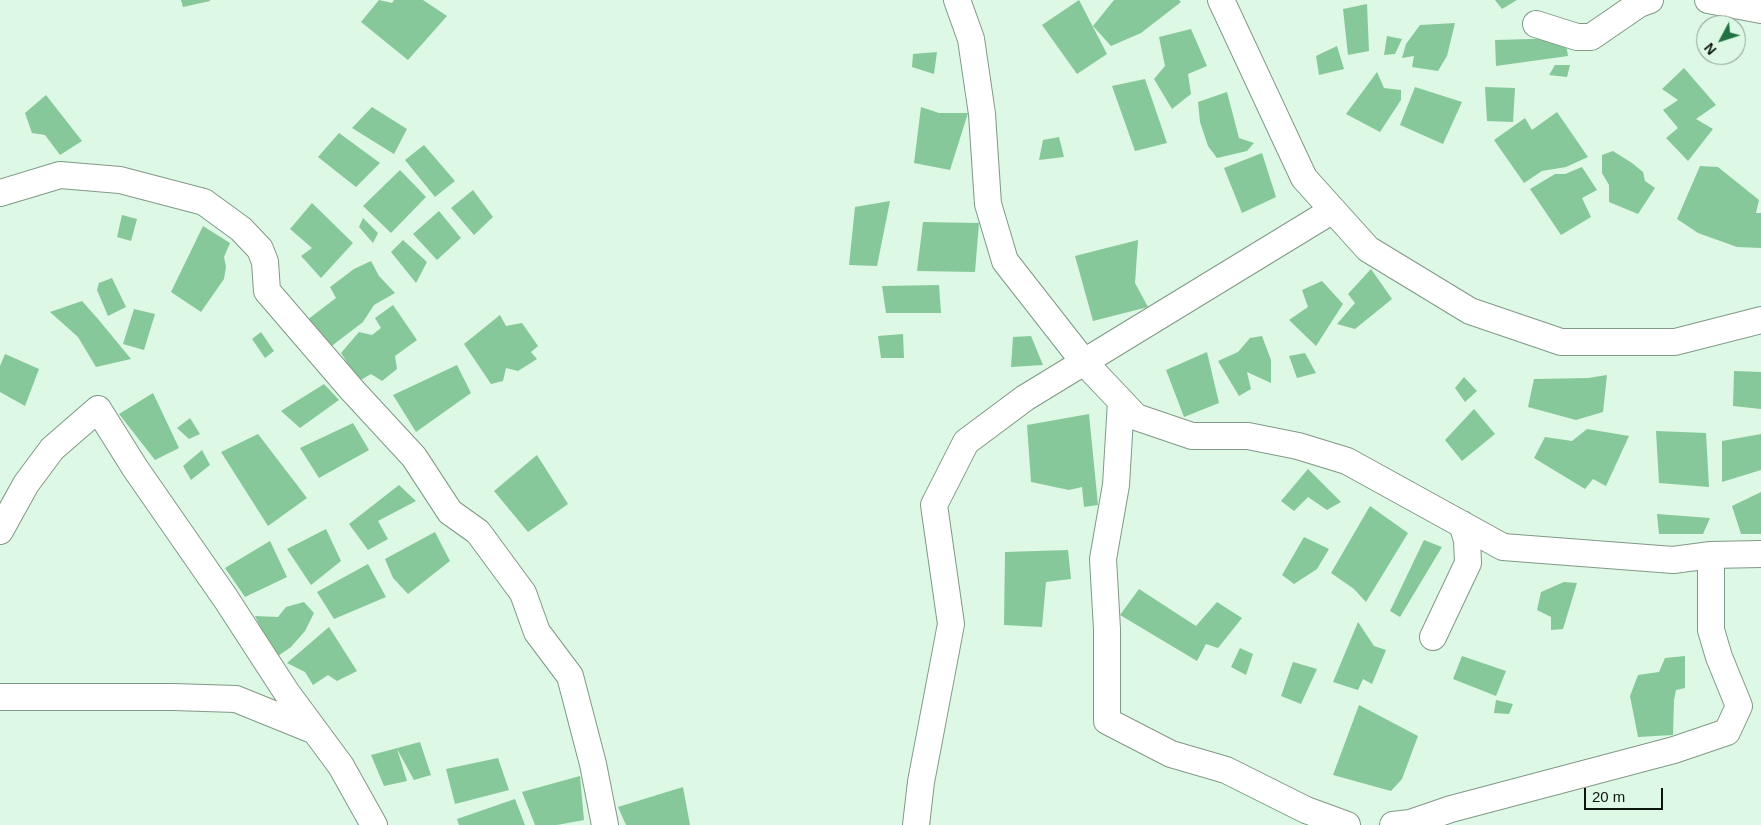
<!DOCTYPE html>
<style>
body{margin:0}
#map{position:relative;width:1761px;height:825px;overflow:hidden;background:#ddf8e4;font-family:Helvetica,sans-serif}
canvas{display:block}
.north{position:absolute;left:1696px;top:15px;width:50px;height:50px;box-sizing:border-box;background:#ddf8e4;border:1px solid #899d8e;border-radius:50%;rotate:230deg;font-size:14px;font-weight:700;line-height:20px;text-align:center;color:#0c150e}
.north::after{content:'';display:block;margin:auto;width:18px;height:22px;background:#217242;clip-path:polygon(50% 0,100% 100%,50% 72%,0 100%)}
.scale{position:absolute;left:1584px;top:788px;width:79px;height:22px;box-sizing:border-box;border:2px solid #0c150e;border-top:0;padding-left:6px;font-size:15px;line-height:18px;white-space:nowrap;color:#0c150e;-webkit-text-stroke:4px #ddf8e4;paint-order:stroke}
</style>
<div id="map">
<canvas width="1761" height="825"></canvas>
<div class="north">N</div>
<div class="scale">20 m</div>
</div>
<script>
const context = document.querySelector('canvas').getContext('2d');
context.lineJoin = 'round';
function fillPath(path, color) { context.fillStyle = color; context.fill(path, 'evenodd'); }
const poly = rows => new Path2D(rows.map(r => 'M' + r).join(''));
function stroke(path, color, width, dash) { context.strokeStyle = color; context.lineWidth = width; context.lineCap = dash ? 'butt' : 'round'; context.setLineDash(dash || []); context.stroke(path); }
const building = poly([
 [181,0,210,0,210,1,183,7],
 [379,0,392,3,394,0,423,0,447,16,408,60,361,22],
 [1079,0,1107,54,1077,74,1042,25],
 [1114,0,1179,0,1181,2,1141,33,1111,46,1093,26],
 [1495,0,1517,0,1502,9],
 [1367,4,1369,51,1348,55,1343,9],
 [1455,23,1447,56,1438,71,1412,67,1414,56,1402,58,1406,44,1420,25],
 [1191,29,1207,66,1188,74,1191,94,1172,109,1154,79,1165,66,1159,37],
 [1387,36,1402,39,1395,54,1384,55],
 [1565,38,1568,56,1496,66,1495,40],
 [1337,46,1344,69,1319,75,1316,56],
 [937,52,934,74,912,67,913,54],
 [1555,65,1570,65,1567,77,1549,75],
 [1684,68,1716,105,1696,119,1713,129,1688,161,1666,138,1678,128,1663,110,1678,100,1662,89],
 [1377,72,1384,88,1401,90,1401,100,1380,132,1346,114],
 [1145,79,1167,143,1135,151,1112,86],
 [1415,87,1462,102,1443,144,1400,125],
 [1485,87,1515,88,1513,122,1487,121],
 [1227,92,1239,138,1254,143,1247,151,1217,158,1208,146,1200,122,1198,102],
 [46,95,82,141,60,155,45,135,32,133,25,113],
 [372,107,407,129,394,154,352,128],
 [921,107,939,113,968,113,950,170,914,163],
 [1557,112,1588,157,1566,167,1542,171,1524,183,1494,140,1525,118,1532,130],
 [339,133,380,163,356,187,318,157],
 [1059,137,1064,157,1039,160,1043,140],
 [424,145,455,181,435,197,405,160],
 [1613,151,1632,163,1643,172,1645,181,1655,188,1638,214,1609,202,1609,185,1602,173,1602,155],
 [1262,153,1276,197,1242,213,1224,168],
 [1700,166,1718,167,1759,200,1756,213,1761,213,1761,248,1737,247,1698,233,1677,219],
 [1582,167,1597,190,1582,198,1591,217,1561,235,1530,189,1555,174,1565,174],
 [400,170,426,197,391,233,363,206],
 [473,190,493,217,474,235,451,208],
 [890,201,877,266,849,265,855,207],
 [312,203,353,243,321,278,301,256,312,248,290,229],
 [439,211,461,238,437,260,413,234],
 [122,215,137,219,131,241,117,237],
 [363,218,378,233,373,243,359,227],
 [923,222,979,223,975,272,917,271],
 [203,226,230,243,224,257,226,267,224,279,201,312,171,292],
 [403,240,427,262,416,283,391,252],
 [1138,240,1135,283,1148,307,1093,321,1075,256],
 [371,261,379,276,395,293,374,305,363,322,329,348,307,320,336,298,330,287,354,269],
 [1371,269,1392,299,1355,329,1337,324,1355,303,1348,294],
 [112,278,126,307,108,316,97,290,99,283],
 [1322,281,1343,304,1316,346,1289,320,1308,307,1302,290],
 [939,285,941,313,886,313,882,286],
 [82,301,98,319,131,359,96,367,78,337,50,312],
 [393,305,417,340,395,356,397,369,382,381,371,374,359,381,341,353,359,332,372,335,381,328,375,318],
 [134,309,155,314,144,350,123,344],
 [500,315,506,326,522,323,538,346,531,352,537,359,518,371,506,368,503,381,491,384,464,344],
 [261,332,274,351,265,358,252,339],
 [903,334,904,358,881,358,878,336],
 [1031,336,1043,365,1011,367,1013,337],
 [1262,336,1271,360,1271,383,1247,372,1251,389,1239,396,1218,361,1238,352,1250,338],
 [1207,352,1219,403,1184,417,1166,370],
 [1305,353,1316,373,1297,378,1289,356],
 [5,354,39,369,25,406,0,392,0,366],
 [457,365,471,393,416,432,393,395],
 [1734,371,1761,372,1761,409,1733,406],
 [1607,375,1603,412,1576,420,1528,407,1534,379,1588,378],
 [1464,377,1477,391,1465,402,1455,388],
 [324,384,339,400,300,428,281,411],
 [153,393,179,448,155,460,119,414],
 [1474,409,1495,434,1462,461,1445,440],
 [1089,414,1098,505,1084,507,1082,487,1069,490,1031,482,1027,425],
 [190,418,200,434,189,439,177,428],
 [353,423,369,450,319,478,300,448],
 [1587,429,1629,436,1606,486,1593,479,1585,489,1534,458,1545,437,1572,441],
 [1656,431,1706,433,1709,487,1659,483],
 [258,434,307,498,268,526,221,452],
 [1761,434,1761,470,1722,482,1722,441],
 [202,450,210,465,191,480,183,466],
 [537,455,568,504,528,532,494,491],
 [1308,469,1341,502,1327,510,1308,497,1294,511,1281,501],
 [399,485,416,501,378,521,388,539,368,550,349,524],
 [1761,492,1761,534,1741,534,1732,506],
 [1370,506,1408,533,1366,602,1354,589,1331,573],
 [1657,514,1710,518,1703,534,1659,534],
 [326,529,341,561,311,585,287,549],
 [435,532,450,561,408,594,393,578,385,559],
 [1304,537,1329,549,1317,569,1294,584,1282,575],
 [1424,540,1442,547,1400,617,1390,611],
 [270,541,287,577,245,597,225,568],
 [1068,550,1071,579,1046,582,1042,627,1004,625,1005,552],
 [368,564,386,597,334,619,317,592],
 [1564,582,1577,583,1563,629,1551,630,1551,617,1537,610,1541,592],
 [1139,589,1196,626,1217,602,1242,618,1218,648,1206,644,1197,661,1120,615],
 [304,602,314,613,305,631,291,647,275,658,255,616,278,617,286,607],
 [1358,622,1374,646,1386,650,1372,684,1363,679,1358,690,1333,682],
 [329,627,357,671,337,681,328,675,313,685,305,672,287,663],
 [1240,648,1253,654,1246,675,1231,667],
 [1462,656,1506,671,1496,696,1453,679],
 [1685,656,1685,688,1676,690,1674,700,1673,735,1638,737,1630,696,1638,675,1659,672,1665,658],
 [1293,662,1317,669,1301,704,1281,696],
 [1496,700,1513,704,1509,714,1494,713],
 [1359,705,1418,736,1402,779,1391,791,1333,775],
 [420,742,431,775,414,780,397,749,407,781,384,786,371,755],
 [498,758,509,790,455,804,446,769],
 [580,776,584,820,557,825,535,825,522,792],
 [683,787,690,825,626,825,618,807],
 [515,799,525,825,459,825,457,819]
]);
const minor = poly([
 [957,0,971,39,982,114,988,204,1005,261,1084,362,1136,417,1192,436,1248,436,1298,446,1347,461,1503,547,1673,560,1711,555,1761,554],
 [1221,0,1304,178,1368,249,1470,311,1561,342,1675,342,1761,320],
 [1708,0,1761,10],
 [1536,24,1577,37,1591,37,1639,4,1650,0],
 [0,193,60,175,120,180,204,202,241,229,260,249,265,262,267,291,353,391,414,457,450,512,478,532,523,593,537,632,570,676,593,764,605,825],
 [1121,401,1116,485,1103,559,1107,629,1107,721,1171,754,1226,770,1306,810,1347,825],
 [0,531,26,484,52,449,98,409,135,468,226,599,287,693,341,766,374,825],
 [1433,637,1468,563,1467,540,1462,524],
 [0,697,173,697,236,699,315,731],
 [916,825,921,782,951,624,934,505,966,442,1025,398,1333,210],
 [1393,825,1410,823,1451,809,1674,750,1727,732,1739,706,1719,657,1711,630,1711,555]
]);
fillPath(building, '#86c89a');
stroke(minor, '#809986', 28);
stroke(minor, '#fff', 26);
</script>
